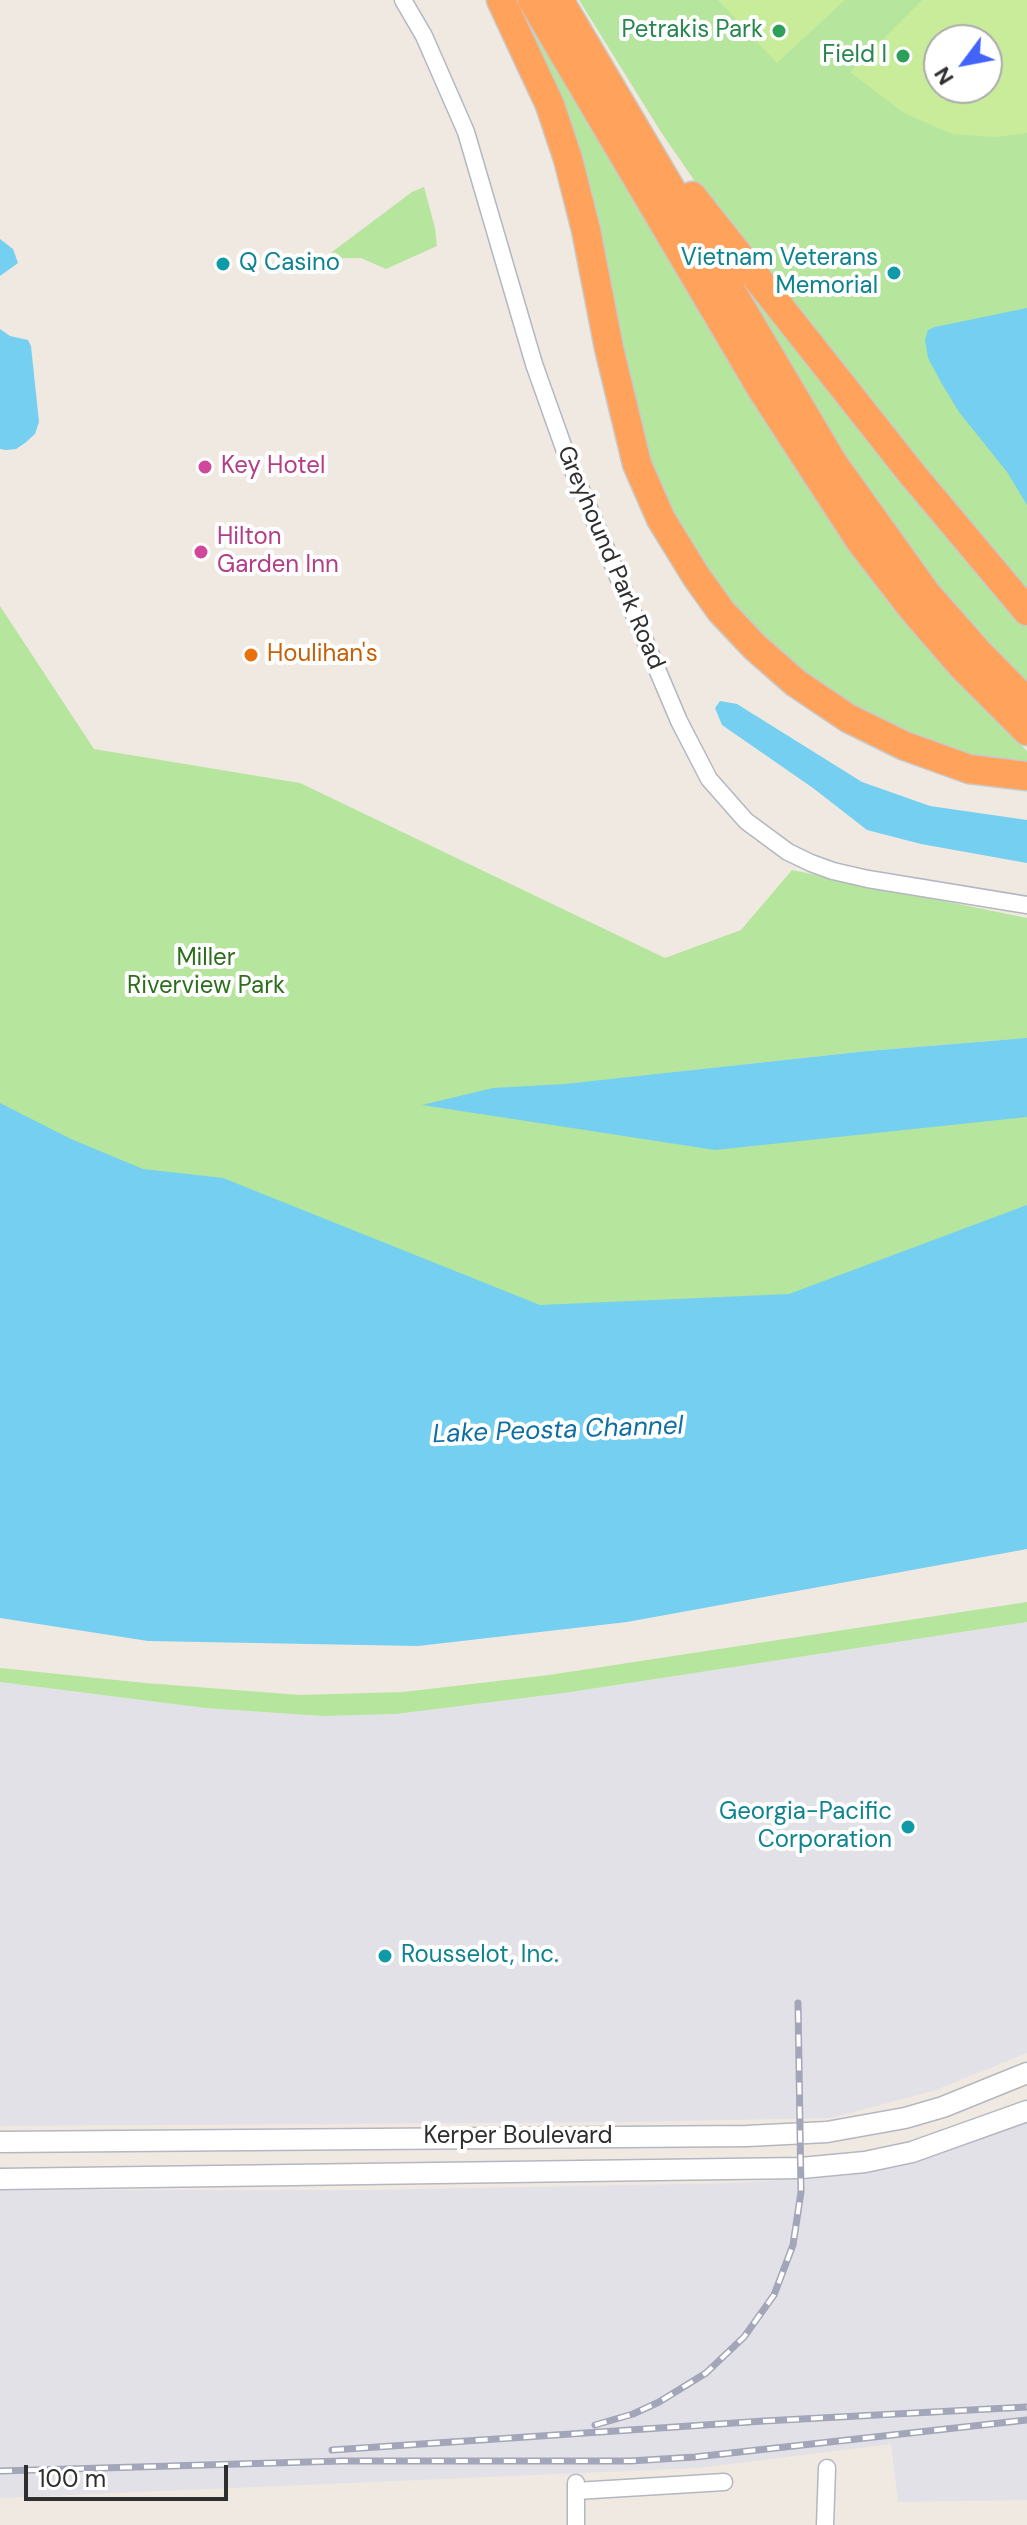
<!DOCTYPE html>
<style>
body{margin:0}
#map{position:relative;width:1027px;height:2525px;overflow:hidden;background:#efe9e1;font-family:"DM Sans",sans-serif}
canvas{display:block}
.north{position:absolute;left:923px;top:24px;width:80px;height:80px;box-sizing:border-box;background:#fff;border:2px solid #ababab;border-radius:50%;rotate:238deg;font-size:22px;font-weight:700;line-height:32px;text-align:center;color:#2e2e2e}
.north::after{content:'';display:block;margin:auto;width:28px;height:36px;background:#4264fb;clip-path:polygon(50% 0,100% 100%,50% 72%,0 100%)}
.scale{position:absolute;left:24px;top:2465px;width:204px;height:36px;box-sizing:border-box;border:4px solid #2e2e2e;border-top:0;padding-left:10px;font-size:24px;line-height:28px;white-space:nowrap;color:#2e2e2e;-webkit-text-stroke:6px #fff;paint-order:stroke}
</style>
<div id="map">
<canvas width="1027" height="2525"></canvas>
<div class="north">N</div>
<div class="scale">100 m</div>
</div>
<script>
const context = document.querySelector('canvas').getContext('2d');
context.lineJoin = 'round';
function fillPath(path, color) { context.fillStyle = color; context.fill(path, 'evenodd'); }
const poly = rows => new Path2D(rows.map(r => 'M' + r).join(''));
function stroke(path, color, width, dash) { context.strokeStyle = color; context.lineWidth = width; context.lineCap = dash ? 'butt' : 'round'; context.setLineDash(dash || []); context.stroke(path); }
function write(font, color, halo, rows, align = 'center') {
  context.font = font + ' "DM Sans",sans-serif'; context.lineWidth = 8; context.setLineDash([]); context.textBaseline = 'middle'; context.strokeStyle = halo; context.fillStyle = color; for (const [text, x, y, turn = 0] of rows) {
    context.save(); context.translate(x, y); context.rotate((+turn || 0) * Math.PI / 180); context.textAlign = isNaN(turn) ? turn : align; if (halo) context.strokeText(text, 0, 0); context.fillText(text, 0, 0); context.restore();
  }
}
const industrial = poly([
 [1027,1622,1027,2053,933,2091,830,2118,630,2122,0,2126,0,1682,205,1708,322,1716,396,1714,564,1693],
 [1027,2122,1027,2500,898,2502,891,2444,698,2468,0,2498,0,2190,368,2190,738,2183,859,2174,925,2159]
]);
const green = poly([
 [579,0,1027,0,1027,596,738,244,661,132],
 [939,40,987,40,987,88,939,88],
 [524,15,809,490,849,550,911,630,951,676,1027,751,1027,767,986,762,868,720,800,675,709,580,648,469,521,16],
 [424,187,435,228,437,246,386,269,361,258,324,258,412,192],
 [747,288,1005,603,1027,625,1027,684,930,579,850,467,744,290],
 [0,606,94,749,300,783,665,958,741,930,792,870,1027,918,1027,1273,598,1341,0,1130],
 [1016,1039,668,1073,867,1051],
 [1027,1602,1027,1622,564,1693,396,1714,322,1716,205,1708,0,1682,0,1668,145,1683,300,1695,403,1692,549,1675]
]);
const pitch = poly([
 [718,0,845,0,777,63],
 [922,0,1027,0,1027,133,995,137,952,134,904,113,850,72],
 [987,40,987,88,939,88,939,40]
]);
const water = poly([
 [0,239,13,249,18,263,0,276],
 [1027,308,1027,505,1007,472,959,412,942,384,928,358,925,340,928,330,935,327],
 [0,329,10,336,28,340,31,346,39,422,35,434,25,443,16,449,6,450,0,449],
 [720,701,737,704,862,782,930,806,1027,820,1027,863,921,844,867,830,813,788,722,725,715,708],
 [1027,1038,1027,1117,715,1150,422,1105,493,1088,565,1084,867,1051],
 [0,1103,71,1139,143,1169,223,1178,540,1305,789,1294,1027,1205,1027,1549,627,1622,418,1646,148,1641,0,1618]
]);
const minor = poly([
 [403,0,424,36,466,132,534,364,566,454,679,721,709,779,746,821,788,852,811,863,833,871,868,879,1027,905],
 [576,2483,576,2525],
 [576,2491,724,2482],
 [825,2525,827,2468]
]);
const tertiary = poly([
 [0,2142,747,2136,827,2132,905,2118,943,2107,1027,2073],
 [0,2179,801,2168,865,2162,912,2152,1027,2111]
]);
const motorway = poly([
 [501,0,550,105,568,159,586,230,609,348,637,464,661,519,696,576,721,611,755,647,796,683,848,718,905,746,969,769,1027,776],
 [532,0,762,390,860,541,911,607,962,666,1027,731],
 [559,0,833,463,926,593,978,652,1027,702],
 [692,196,912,474,1027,611]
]);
const rail = poly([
 [595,2425,633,2414,659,2402,706,2373,744,2337,774,2295,793,2245,801,2192,798,2003],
 [332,2450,764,2421,1027,2407],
 [0,2471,341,2461,630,2461,695,2457,1027,2420]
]);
const markers = [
 [779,31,8,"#2e9e5b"],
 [903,56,8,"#2e9e5b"],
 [223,264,8,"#0f9aa8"],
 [894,273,8,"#0f9aa8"],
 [205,467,8,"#d1479c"],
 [201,552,8,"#d1479c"],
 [251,655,8,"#e8710a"],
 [908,1827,8,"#0f9aa8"],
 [385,1956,8,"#0f9aa8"]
];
const leisureNames = [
 ["Petrakis Park",763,31],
 ["Field I",887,56]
];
const cultureNames = [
 ["Vietnam Veterans",878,259],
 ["Memorial",878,287],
 ["Q Casino",239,264,"left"],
 ["Georgia-Pacific",892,1813],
 ["Corporation",892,1841],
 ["Rousselot, Inc.",401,1956,"left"]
];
const hotelNames = [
 ["Key Hotel",221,467],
 ["Hilton",217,538],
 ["Garden Inn",217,566]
];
const streetNames = [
 ["Greyhound Park Road",610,558,67],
 ["Kerper Boulevard",518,2137]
];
const foodNames = [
 ["Houlihan's",267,655]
];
const parkNames = [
 ["Miller",206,959],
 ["Riverview Park",206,987]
];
const waterNames = [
 ["Lake Peosta Channel",558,1431,-2]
];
fillPath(industrial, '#e3e1e8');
fillPath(green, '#b6e59e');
fillPath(pitch, '#c9ec9a');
fillPath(water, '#75cff0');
stroke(minor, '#b4b7c1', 19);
stroke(tertiary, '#b4b7c1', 23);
stroke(motorway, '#c9c9c9', 31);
stroke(minor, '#fff', 16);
stroke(tertiary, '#fff', 20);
stroke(motorway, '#ffa35c', 28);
stroke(rail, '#a3a6b8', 7);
stroke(rail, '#fff', 4, [12]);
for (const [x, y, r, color] of markers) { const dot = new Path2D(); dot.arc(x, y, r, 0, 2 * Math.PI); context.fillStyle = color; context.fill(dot); stroke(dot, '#fff', 3); }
write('24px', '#27864d', '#fff', leisureNames, 'right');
write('24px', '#0d838f', '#fff', cultureNames, 'right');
write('24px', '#b23c85', '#fff', hotelNames, 'left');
write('24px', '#2e2e2e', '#fff', streetNames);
write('24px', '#c56008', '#fff', foodNames, 'left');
write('24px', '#2c6e1b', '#fff', parkNames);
write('italic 26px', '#0d6fa3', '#fff', waterNames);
</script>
